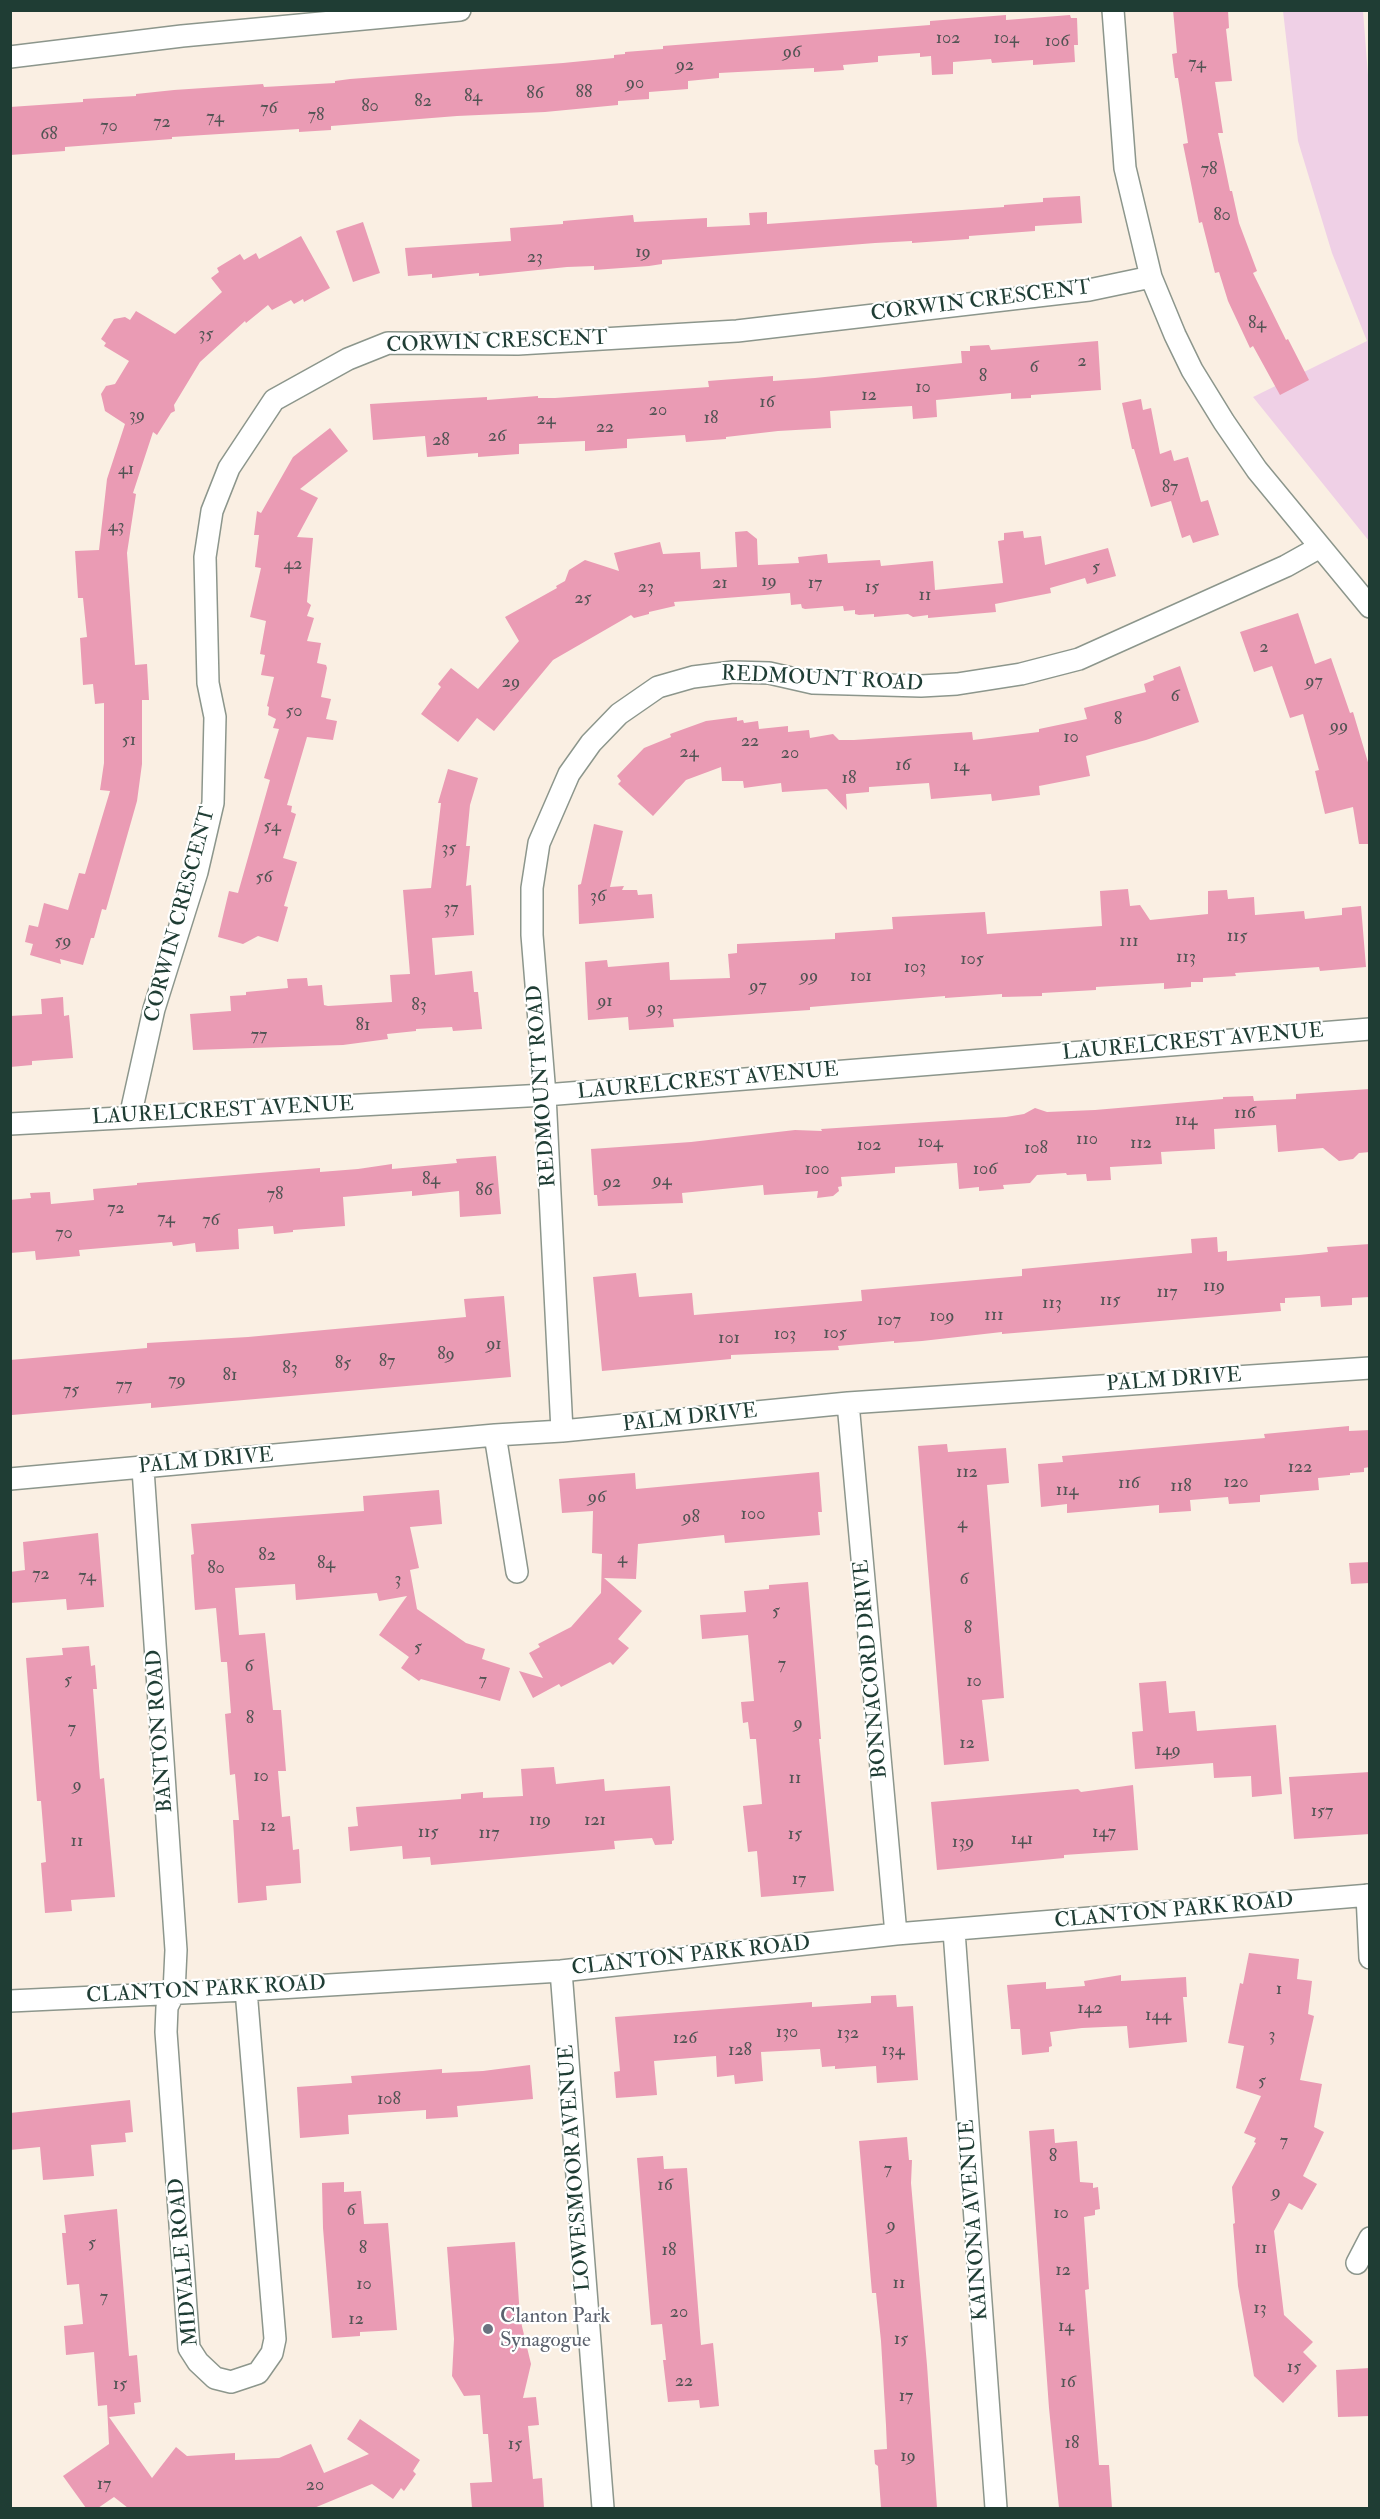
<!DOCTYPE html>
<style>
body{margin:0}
#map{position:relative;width:1380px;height:2519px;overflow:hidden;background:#faefe3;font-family:"IM FELL Double Pica",serif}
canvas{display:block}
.frame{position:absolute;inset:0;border:12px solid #1f3d34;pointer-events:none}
</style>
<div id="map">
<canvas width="1380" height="2519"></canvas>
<div class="frame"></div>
</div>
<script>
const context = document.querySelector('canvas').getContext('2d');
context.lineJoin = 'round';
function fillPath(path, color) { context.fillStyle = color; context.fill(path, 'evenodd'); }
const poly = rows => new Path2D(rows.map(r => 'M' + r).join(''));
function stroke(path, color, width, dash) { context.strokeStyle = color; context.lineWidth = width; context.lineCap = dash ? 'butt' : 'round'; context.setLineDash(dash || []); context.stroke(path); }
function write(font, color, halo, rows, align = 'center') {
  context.font = font + ' "IM FELL Double Pica",serif'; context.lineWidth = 4.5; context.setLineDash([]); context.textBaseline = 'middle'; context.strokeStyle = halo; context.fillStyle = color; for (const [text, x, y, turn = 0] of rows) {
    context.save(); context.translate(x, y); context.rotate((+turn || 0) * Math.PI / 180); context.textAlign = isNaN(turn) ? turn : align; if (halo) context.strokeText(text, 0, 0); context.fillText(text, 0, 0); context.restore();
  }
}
const built = poly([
 [1283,11,1363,11,1370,101,1369,541,1253,397,1367,341,1332,253,1298,141]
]);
const building = poly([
 [1173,10,1228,10,1229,28,1226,29,1232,81,1215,82,1223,133,1218,133,1230,191,1232,191,1239,223,1257,271,1253,273,1286,340,1288,339,1309,380,1280,395,1253,346,1250,348,1228,301,1219,272,1215,273,1202,222,1199,223,1183,144,1188,143,1178,78,1175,78,1172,54,1177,53],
 [1006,15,1006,20,1070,15,1071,18,1077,18,1078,45,1074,45,1075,62,1033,65,1033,60,992,63,991,59,953,62,953,74,932,75,931,56,920,57,920,53,878,56,878,62,843,65,844,70,814,72,814,68,719,73,719,78,688,81,688,89,649,92,649,99,618,101,618,105,545,112,457,116,331,126,331,130,299,132,299,129,172,137,172,139,65,147,65,151,10,155,10,107,83,102,83,99,136,96,136,94,174,90,263,84,264,87,335,83,335,81,350,79,563,63,614,58,614,55,625,54,625,52,663,49,663,46,930,25,930,21],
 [1080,196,1082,223,1035,226,1035,231,969,236,969,239,912,243,912,241,875,243,662,260,662,264,649,266,594,270,594,266,567,267,479,276,479,273,432,278,432,274,408,276,405,248,511,241,510,228,563,224,563,221,633,215,634,222,707,218,707,227,750,225,749,213,767,212,767,224,1004,207,1004,205,1043,202,1043,198],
 [363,222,380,273,353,282,336,231],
 [301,236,330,288,304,302,303,299,294,304,291,300,272,310,268,305,246,323,245,321,200,362,174,405,175,411,171,413,157,435,153,432,133,493,136,494,127,553,135,665,147,664,149,700,142,700,142,764,137,801,106,910,102,909,94,938,91,938,83,965,60,959,61,964,30,955,33,944,25,942,29,925,38,927,44,903,68,910,79,873,85,874,110,791,100,790,104,763,104,703,95,704,93,684,83,685,80,638,87,637,83,598,78,598,75,551,99,550,107,479,125,424,105,411,101,394,106,386,115,384,129,361,104,346,106,343,101,339,114,319,125,317,130,320,136,311,175,334,222,292,211,278,219,272,217,268,240,254,244,260,256,253,259,259],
 [1098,341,1101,390,1031,395,1031,398,1011,399,1011,393,936,400,937,417,913,419,912,406,830,411,831,428,778,431,726,437,726,439,686,442,685,435,627,439,627,448,585,451,585,441,519,444,519,454,478,457,478,453,427,457,425,436,373,440,370,404,487,397,487,400,538,396,538,398,555,398,709,387,708,381,773,376,773,381,815,378,962,363,961,351,970,351,970,346,989,345,991,350],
 [1141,399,1143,410,1151,408,1160,454,1171,450,1174,461,1188,457,1201,502,1208,500,1219,535,1193,543,1190,535,1182,538,1171,501,1151,507,1134,449,1132,449,1122,403],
 [330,428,348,451,300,489,318,498,297,537,313,538,307,602,311,605,307,616,314,618,307,641,321,643,317,663,326,665,327,668,321,697,331,699,326,719,337,721,333,740,307,737,287,805,292,806,291,812,296,814,283,858,297,862,284,906,288,907,278,942,258,936,243,944,218,937,229,891,238,893,270,780,264,778,279,729,273,728,276,719,268,715,269,707,267,706,274,677,261,675,265,655,260,654,266,621,250,617,261,568,255,567,259,535,254,535,257,511,261,513,293,457],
 [747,531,757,539,758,565,799,563,798,557,827,554,828,563,880,560,881,566,933,561,935,590,1003,583,998,541,1004,540,1004,533,1023,531,1024,538,1041,536,1045,565,1108,548,1116,576,1087,584,1085,578,1050,588,1051,593,995,604,996,612,928,618,928,615,913,617,908,614,874,617,874,614,859,615,855,614,855,610,844,611,843,606,805,609,802,608,801,604,791,605,790,593,674,602,675,606,649,612,649,614,634,618,631,615,553,660,494,731,477,718,458,742,421,714,441,687,438,684,451,668,478,689,519,641,505,617,557,588,556,586,565,581,569,570,585,560,619,571,614,553,660,542,663,554,700,552,701,569,737,567,735,532],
 [1298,613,1315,664,1331,658,1350,713,1353,712,1370,769,1370,844,1359,844,1353,807,1325,814,1315,771,1319,770,1303,714,1290,718,1272,666,1254,672,1240,632],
 [1180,666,1199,722,1146,740,1086,756,1090,776,1039,786,1040,795,992,801,991,794,931,799,929,783,869,787,869,792,846,794,847,810,827,789,782,792,781,783,744,788,743,781,722,781,721,767,686,780,653,816,618,784,621,781,617,776,644,748,671,737,670,734,706,721,737,717,737,721,743,720,744,723,758,721,759,729,788,726,788,732,809,730,810,738,833,734,839,740,854,740,972,732,973,740,1039,732,1039,729,1087,719,1084,708,1146,692,1144,684,1154,680,1153,676],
 [448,769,478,778,470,805,466,846,470,846,466,886,471,885,474,935,432,938,435,975,472,971,474,992,478,992,482,1029,453,1031,452,1027,416,1029,416,1031,387,1034,388,1039,343,1045,193,1050,190,1014,231,1011,230,996,246,995,246,992,288,988,287,979,307,978,308,986,322,985,324,1005,328,1006,392,1002,390,975,410,974,403,890,431,888,441,803,438,803],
 [594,824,623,831,610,887,624,886,622,890,637,890,638,895,652,894,654,918,579,924,578,885,581,884],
 [1128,889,1130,906,1140,905,1150,920,1208,914,1208,891,1227,890,1228,899,1254,897,1255,915,1304,911,1305,919,1342,915,1342,908,1361,906,1366,967,1320,971,1319,967,1235,973,1236,976,1203,978,1203,982,1191,982,1191,987,1164,989,1164,983,1096,987,1096,990,1042,993,1042,996,1002,997,1002,994,945,998,945,996,810,1007,810,1010,673,1019,674,1027,629,1030,628,1017,588,1020,585,962,607,960,608,967,669,962,670,980,730,978,728,954,737,953,737,944,835,939,835,933,893,929,892,917,985,912,987,934,1102,926,1100,891],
 [63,997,64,1016,69,1015,73,1058,32,1061,32,1065,10,1067,10,1016,42,1014,41,999],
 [1370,1089,1370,1152,1359,1153,1353,1159,1339,1161,1323,1148,1278,1152,1276,1125,1214,1129,1215,1149,1161,1152,1162,1164,1110,1167,1111,1180,1087,1181,1086,1174,1067,1175,1066,1173,1037,1175,1030,1183,1003,1185,1004,1189,979,1191,979,1187,959,1189,957,1163,895,1167,895,1173,841,1177,842,1186,838,1187,839,1191,833,1196,817,1198,818,1191,764,1195,763,1185,682,1193,683,1203,598,1206,597,1195,594,1195,591,1149,691,1142,795,1130,822,1131,821,1129,1006,1117,1024,1114,1035,1108,1047,1112,1095,1110,1223,1099,1223,1097,1253,1096,1254,1101,1296,1099,1296,1094],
 [496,1156,501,1214,460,1217,459,1191,412,1196,412,1191,343,1197,345,1226,293,1230,293,1232,274,1234,273,1226,238,1229,239,1249,196,1252,195,1243,173,1246,172,1242,79,1250,80,1256,36,1260,35,1251,10,1253,10,1200,31,1198,30,1193,50,1192,51,1204,94,1200,93,1189,137,1185,137,1183,320,1168,320,1172,358,1169,392,1164,392,1169,457,1163,456,1159],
 [1217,1237,1218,1252,1227,1251,1227,1261,1299,1255,1328,1252,1327,1247,1370,1244,1370,1297,1352,1298,1352,1305,1321,1307,1320,1296,1285,1298,1285,1303,1280,1303,1281,1311,1002,1334,1002,1332,922,1341,894,1343,894,1341,838,1346,839,1350,731,1355,731,1359,602,1371,593,1277,636,1273,639,1297,692,1293,694,1315,862,1301,861,1290,1022,1276,1022,1269,1192,1253,1191,1239],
 [504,1296,511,1377,151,1408,151,1403,12,1415,10,1409,10,1360,147,1348,147,1343,248,1337,466,1317,464,1299],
 [1349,1426,1349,1431,1370,1430,1370,1467,1364,1468,1364,1472,1350,1473,1350,1475,1318,1478,1319,1490,1260,1495,1260,1502,1229,1504,1228,1497,1190,1500,1191,1511,1159,1513,1159,1505,1067,1513,1067,1504,1041,1507,1038,1464,1063,1462,1062,1456,1265,1438,1264,1434],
 [947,1444,948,1452,1006,1448,1009,1483,987,1485,1004,1698,982,1700,989,1761,944,1765,918,1446],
 [819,1472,822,1512,818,1512,820,1535,725,1543,724,1535,638,1544,636,1579,604,1578,642,1611,618,1639,629,1648,613,1665,610,1662,561,1687,559,1684,533,1698,519,1671,543,1678,529,1653,540,1647,538,1644,571,1627,601,1593,602,1554,592,1553,593,1511,562,1513,559,1479,635,1473,636,1489],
 [439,1490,442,1524,410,1527,419,1568,410,1570,417,1609,466,1643,485,1649,482,1659,510,1668,500,1701,421,1679,419,1681,401,1668,409,1657,379,1635,407,1596,379,1601,377,1593,296,1600,295,1584,235,1588,239,1635,265,1633,273,1710,281,1710,286,1771,278,1771,282,1817,290,1816,293,1850,299,1849,301,1883,266,1886,267,1900,238,1903,233,1820,239,1820,235,1774,230,1775,225,1714,231,1713,227,1662,221,1662,216,1608,195,1610,191,1555,194,1554,191,1524,364,1511,363,1496],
 [98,1533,104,1607,67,1610,66,1599,10,1603,10,1572,25,1570,23,1542],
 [1370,1562,1370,1583,1351,1584,1349,1563],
 [808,1582,821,1739,819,1739,834,1891,761,1897,757,1851,748,1852,743,1806,762,1804,756,1739,750,1739,748,1722,743,1723,741,1702,754,1701,748,1635,702,1639,700,1615,746,1612,744,1591,769,1589,769,1585],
 [89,1646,91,1666,95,1665,97,1689,93,1689,100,1779,104,1778,115,1897,71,1900,72,1911,45,1913,41,1863,46,1862,41,1801,37,1801,26,1658,63,1655,62,1648],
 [1166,1681,1169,1713,1195,1711,1197,1731,1276,1725,1282,1794,1252,1797,1251,1776,1214,1778,1213,1763,1135,1769,1132,1732,1143,1731,1139,1683],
 [554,1767,556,1784,604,1779,605,1791,670,1786,674,1840,672,1841,672,1844,655,1845,652,1838,614,1841,615,1849,431,1865,430,1857,403,1859,402,1846,350,1851,348,1827,358,1826,356,1807,461,1799,461,1794,483,1792,483,1798,523,1796,521,1769],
 [1370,1772,1370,1834,1294,1839,1289,1777],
 [1133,1785,1138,1850,1064,1855,1064,1858,937,1870,931,1802,1078,1789,1081,1792],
 [1249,1953,1299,1959,1297,1979,1312,1981,1308,2014,1314,2016,1300,2080,1322,2084,1314,2127,1324,2132,1303,2176,1317,2184,1302,2210,1289,2203,1274,2231,1284,2315,1313,2342,1303,2352,1317,2366,1283,2403,1254,2376,1238,2286,1233,2224,1235,2223,1232,2187,1256,2143,1254,2142,1256,2138,1244,2133,1261,2096,1236,2088,1244,2046,1228,2043,1240,1983,1243,1984],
 [1121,1975,1121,1981,1186,1977,1187,1997,1183,1997,1187,2042,1129,2048,1127,2026,1082,2028,1050,2032,1052,2046,1049,2047,1049,2052,1022,2055,1020,2029,1011,2029,1007,1985,1046,1982,1046,1989,1085,1986,1084,1981],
 [896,1995,897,2007,913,2006,918,2080,877,2083,876,2066,835,2069,835,2066,822,2067,820,2049,761,2052,763,2081,735,2084,734,2075,717,2077,716,2056,654,2061,657,2095,616,2098,614,2072,620,2071,615,2017,812,2002,812,2007,871,2003,871,1996],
 [530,2065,533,2099,457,2106,458,2117,426,2119,426,2110,348,2115,349,2134,300,2138,297,2087,352,2083,351,2076,442,2069,442,2073,483,2071],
 [130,2100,133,2132,125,2133,126,2142,91,2145,94,2176,43,2180,40,2147,10,2150,10,2113],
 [1054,2129,1055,2143,1077,2141,1080,2182,1093,2183,1093,2188,1098,2187,1100,2209,1095,2210,1095,2215,1084,2217,1089,2289,1085,2290,1099,2465,1109,2465,1112,2508,1059,2508,1049,2408,1029,2131],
 [907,2137,909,2160,912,2160,911,2183,927,2365,937,2508,881,2508,878,2466,875,2464,874,2450,887,2449,886,2425,881,2341,876,2293,872,2293,859,2141],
 [663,2156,664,2169,687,2168,701,2345,713,2343,719,2406,700,2408,699,2400,668,2402,663,2360,666,2360,662,2324,651,2325,637,2158],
 [344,2182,344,2192,361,2191,364,2224,388,2223,397,2330,360,2332,360,2336,332,2338,323,2228,322,2183],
 [117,2209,129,2356,137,2355,141,2402,134,2403,135,2414,109,2417,152,2478,176,2447,187,2456,235,2453,235,2460,279,2458,311,2444,324,2473,369,2454,347,2439,360,2419,420,2460,413,2471,416,2474,404,2491,401,2488,393,2499,372,2484,314,2508,128,2508,114,2497,98,2508,86,2508,63,2476,109,2444,107,2405,98,2406,94,2352,66,2355,64,2326,83,2324,79,2284,67,2285,62,2233,66,2233,64,2215],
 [515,2242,520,2318,531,2364,523,2398,536,2397,539,2425,528,2426,533,2479,542,2478,544,2508,472,2508,470,2483,492,2482,488,2434,483,2434,480,2395,464,2396,452,2376,454,2339,447,2247],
 [1370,2368,1370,2416,1338,2417,1336,2370]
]);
const minor = poly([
 [1113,10,1125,168,1151,277,1175,335,1192,370,1224,422,1257,470,1370,607],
 [10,57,182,36,460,10],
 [130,1117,154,1009,197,872,213,803,215,717,208,683,205,557,212,511,229,468,274,400,348,359,388,343,518,344,737,331,1089,290,1151,277],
 [10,1124,545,1095,1370,1029],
 [848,1403,896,1934],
 [562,1431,545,1095,532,935,532,888,539,843,569,774,591,743,619,714,658,687,693,677,733,672,769,673,813,683,921,686,957,684,1021,674,1079,659,1286,566,1320,547],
 [495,1435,517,1572],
 [143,1469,176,1950,174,1993,167,2007,166,2032,189,2348,198,2362,215,2378,231,2382,258,2373,272,2353,275,2339,246,1990],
 [10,1479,495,1435,562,1431,848,1403,1370,1368],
 [1367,1895,1370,1958],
 [954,1931,996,2508],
 [561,1971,603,2508],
 [10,2001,246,1990,561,1971,896,1934,1370,1895],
 [1357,2263,1370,2238]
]);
const markers = [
 [488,2329,6,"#6b7280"]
];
const numberNames = [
 ["102",948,39],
 ["104",1006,39],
 ["106",1057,42],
 ["96",792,53],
 ["74",1197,64],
 ["92",685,66],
 ["90",635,84],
 ["88",584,93],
 ["86",535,94],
 ["84",473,97],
 ["82",423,102],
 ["80",370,107],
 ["76",269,109],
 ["78",316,116],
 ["74",215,118],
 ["72",162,123],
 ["70",109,127],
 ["68",49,135],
 ["78",1209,170],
 ["80",1222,216],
 ["19",643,253],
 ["23",535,258],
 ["84",1257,324],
 ["35",206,335],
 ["2",1082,362],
 ["6",1034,368],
 ["8",983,377],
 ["10",923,388],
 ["12",869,396],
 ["16",767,403],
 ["20",658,411],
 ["39",137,416],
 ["18",711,419],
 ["24",546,420],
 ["22",605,428],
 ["26",497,437],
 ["28",441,441],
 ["41",126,470],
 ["87",1170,488],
 ["43",116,527],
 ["42",293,565],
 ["5",1096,568],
 ["19",769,582],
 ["21",720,584],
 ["17",815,584],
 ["23",646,588],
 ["15",872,588],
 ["11",925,596],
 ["25",583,599],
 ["2",1264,648],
 ["97",1314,682],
 ["29",511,683],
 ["6",1175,697],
 ["50",294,712],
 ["8",1118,720],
 ["99",1339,727],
 ["10",1071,738],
 ["51",129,741],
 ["22",750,742],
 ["24",689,753],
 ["20",790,754],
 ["16",903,766],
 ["14",961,767],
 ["18",849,779],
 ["54",272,827],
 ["35",449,849],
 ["56",264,878],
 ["36",598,897],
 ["37",451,909],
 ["115",1237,937],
 ["59",63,942],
 ["111",1129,942],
 ["113",1186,958],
 ["105",972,960],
 ["103",915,968],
 ["99",809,977],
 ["101",861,977],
 ["97",758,987],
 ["91",605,1002],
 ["83",419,1006],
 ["93",655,1009],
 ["81",363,1026],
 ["77",259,1036],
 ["116",1245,1114],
 ["114",1186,1121],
 ["110",1087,1140],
 ["104",930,1143],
 ["112",1141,1144],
 ["102",869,1146],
 ["108",1036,1149],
 ["100",817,1170],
 ["106",985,1170],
 ["84",431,1180],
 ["94",662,1181],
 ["92",612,1183],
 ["86",484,1191],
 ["78",275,1195],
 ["72",116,1209],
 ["74",166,1219],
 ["76",211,1221],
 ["70",64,1234],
 ["119",1214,1287],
 ["117",1167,1293],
 ["115",1110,1301],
 ["113",1052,1304],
 ["111",994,1316],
 ["109",942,1317],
 ["107",889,1321],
 ["105",835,1334],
 ["103",785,1335],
 ["101",729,1339],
 ["91",494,1345],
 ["89",446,1355],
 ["87",387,1362],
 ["85",343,1364],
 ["83",290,1369],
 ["81",230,1376],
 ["79",177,1381],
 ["77",124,1386],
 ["75",71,1391],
 ["122",1300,1468],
 ["112",967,1473],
 ["120",1236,1483],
 ["116",1129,1484],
 ["118",1181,1487],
 ["114",1067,1491],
 ["96",597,1498],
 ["100",753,1515],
 ["98",691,1518],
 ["4",962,1524],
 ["82",267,1556],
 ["4",622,1559],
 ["84",326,1564],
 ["80",216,1569],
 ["72",41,1575],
 ["74",87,1577],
 ["3",398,1580],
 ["6",964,1580],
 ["5",776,1612],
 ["8",968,1629],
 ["5",418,1648],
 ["7",782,1665],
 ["6",249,1667],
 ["5",68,1681],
 ["7",483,1681],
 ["10",974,1682],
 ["8",250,1719],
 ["9",798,1724],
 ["7",72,1729],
 ["12",967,1744],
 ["149",1168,1751],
 ["10",261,1777],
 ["11",795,1779],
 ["9",77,1786],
 ["157",1322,1812],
 ["119",540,1821],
 ["121",595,1821],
 ["12",268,1827],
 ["115",428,1833],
 ["147",1104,1833],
 ["117",489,1834],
 ["15",795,1835],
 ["141",1022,1840],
 ["11",77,1842],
 ["139",963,1843],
 ["17",799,1880],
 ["1",1279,1990],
 ["142",1090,2009],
 ["144",1158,2016],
 ["130",787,2033],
 ["132",848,2034],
 ["3",1272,2036],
 ["126",685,2039],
 ["128",740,2051],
 ["134",893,2051],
 ["5",1262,2082],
 ["108",389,2100],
 ["7",1284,2142],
 ["8",1053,2157],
 ["7",888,2170],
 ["16",665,2186],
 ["9",1276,2193],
 ["6",351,2211],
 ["10",1061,2214],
 ["9",891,2226],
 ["5",92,2244],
 ["8",363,2249],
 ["11",1261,2249],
 ["18",669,2251],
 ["12",1063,2271],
 ["11",899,2284],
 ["10",364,2285],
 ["7",104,2298],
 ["13",1260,2309],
 ["20",679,2313],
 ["12",356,2320],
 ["14",1066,2327],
 ["15",901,2340],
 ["15",1294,2368],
 ["22",684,2382],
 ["16",1068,2383],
 ["15",120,2385],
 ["17",906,2397],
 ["18",1072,2444],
 ["15",515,2445],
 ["19",908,2457],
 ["17",104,2485],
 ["20",315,2486]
];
const streetNames = [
 ["CORWIN CRESCENT",981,302,-7],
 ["CORWIN CRESCENT",497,343,-2],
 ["REDMOUNT ROAD",822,680,3],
 ["CORWIN CRESCENT",181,915,-75],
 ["LAURELCREST AVENUE",1193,1043,-5],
 ["LAURELCREST AVENUE",708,1082,-5],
 ["REDMOUNT ROAD",543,1086,-94],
 ["LAURELCREST AVENUE",223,1112,-3],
 ["PALM DRIVE",1174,1381,-4],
 ["PALM DRIVE",690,1419,-6],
 ["PALM DRIVE",206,1462,-5],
 ["BONNACORD DRIVE",872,1669,-95],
 ["BANTON ROAD",161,1731,-94],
 ["CLANTON PARK ROAD",1174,1912,-5],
 ["CLANTON PARK ROAD",691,1957,-6],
 ["CLANTON PARK ROAD",206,1991,-3],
 ["LOWESMOOR AVENUE",576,2168,-94],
 ["KAINONA AVENUE",975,2220,-94],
 ["MIDVALE ROAD",185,2262,-95]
];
const worshipNames = [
 ["Clanton Park",500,2317],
 ["Synagogue",500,2341]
];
fillPath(built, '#efd0e6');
fillPath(building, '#ea9bb4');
stroke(minor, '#8c968c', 24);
stroke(minor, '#fff', 21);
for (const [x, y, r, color] of markers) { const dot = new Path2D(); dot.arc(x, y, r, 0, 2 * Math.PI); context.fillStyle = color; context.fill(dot); stroke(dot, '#fff', 2); }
write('18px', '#525454', null, numberNames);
write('21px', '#1f3d34', '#fff', streetNames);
write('21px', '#5b616d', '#fff', worshipNames, 'left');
</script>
